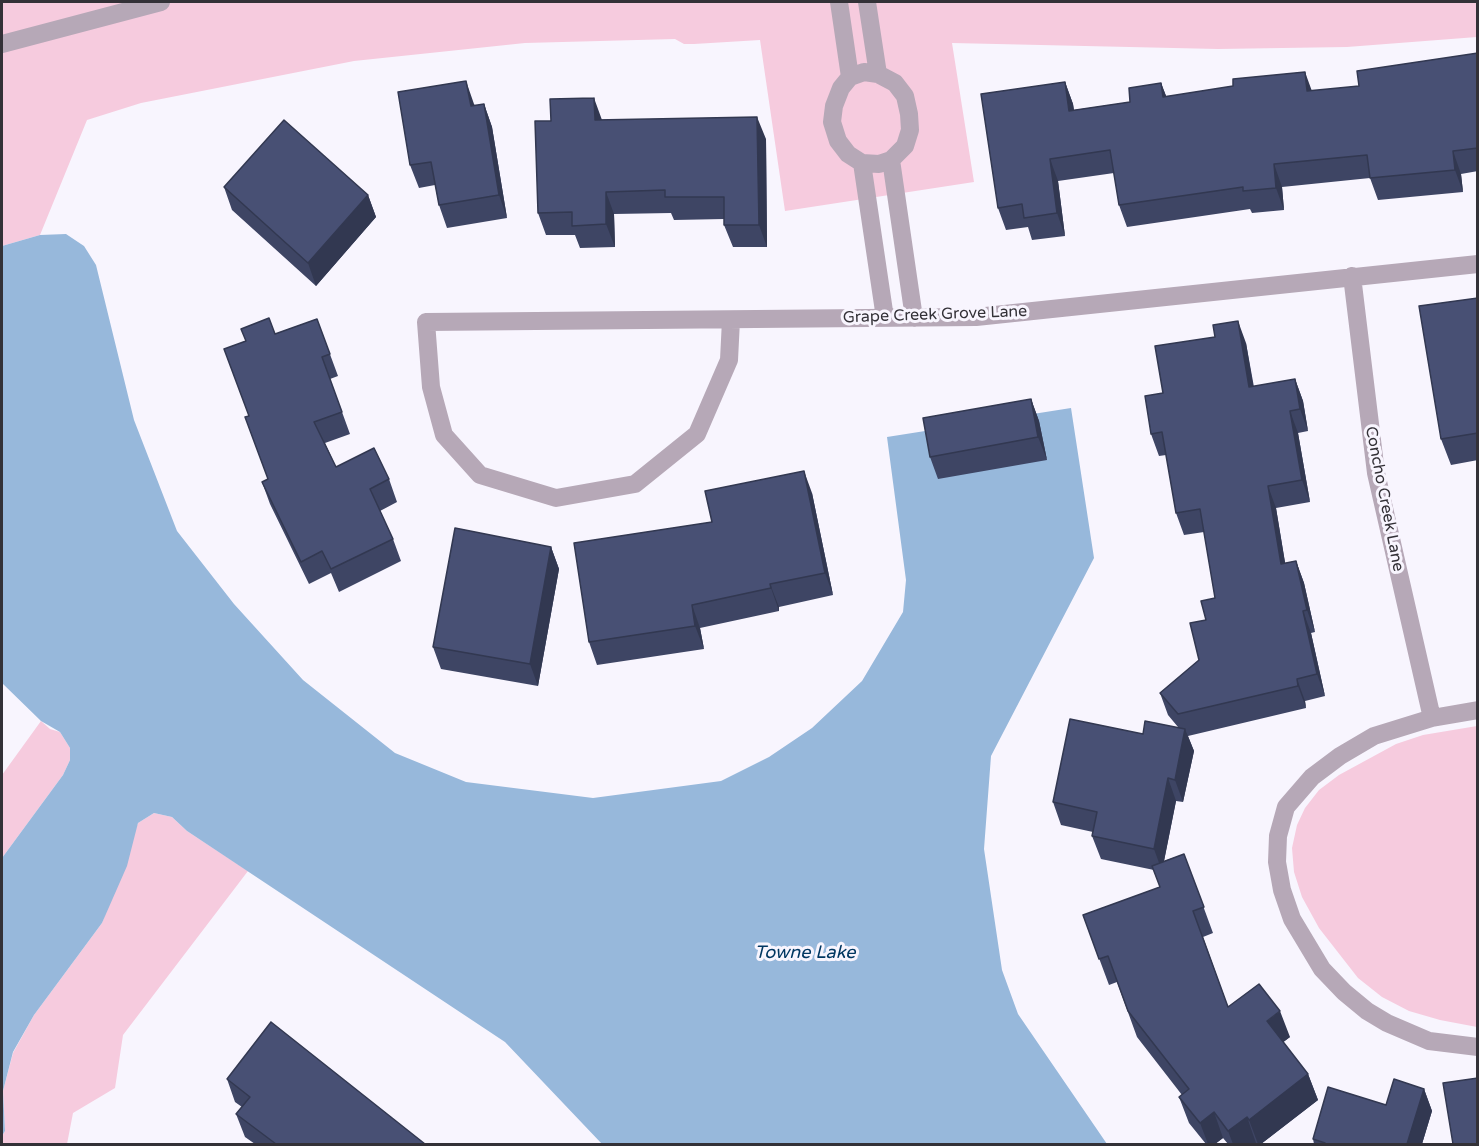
<!DOCTYPE html>
<style>
body{margin:0}
#map{position:relative;width:1479px;height:1146px;overflow:hidden;background:#f8f5fe;font-family:"Varela Round",sans-serif}
canvas{display:block}
.frame{position:absolute;inset:0;border:3px solid #333137;pointer-events:none}
</style>
<div id="map">
<canvas width="1479" height="1146"></canvas>
<div class="frame"></div>
</div>
<script>
const context = document.querySelector('canvas').getContext('2d');
context.lineJoin = 'round';
function fillPath(path, color) { context.fillStyle = color; context.fill(path, 'evenodd'); }
const poly = rows => new Path2D(rows.map(r => 'M' + r).join(''));
function stroke(path, color, width, dash) { context.strokeStyle = color; context.lineWidth = width; context.lineCap = dash ? 'butt' : 'round'; context.setLineDash(dash || []); context.stroke(path); }
function write(font, color, halo, rows, align = 'center') {
  context.font = font + ' "Varela Round",sans-serif'; context.lineWidth = 6; context.setLineDash([]); context.textBaseline = 'middle'; context.strokeStyle = halo; context.fillStyle = color; for (const [text, x, y, turn = 0] of rows) {
    context.save(); context.translate(x, y); context.rotate((+turn || 0) * Math.PI / 180); context.textAlign = isNaN(turn) ? turn : align; if (halo) context.strokeText(text, 0, 0); context.fillText(text, 0, 0); context.restore();
  }
}
const green = poly([
 [2,2,1477,2,1477,37,1347,47,1218,49,952,43,974,182,785,211,760,40,694,44,684,44,675,39,525,43,354,61,141,103,87,120,40,235,2,246],
 [41,721,50,729,60,732,70,748,70,760,63,775,2,858,2,775],
 [1477,726,1478,1027,1477,1027,1440,1020,1409,1011,1382,997,1358,978,1319,928,1302,897,1294,872,1292,848,1297,825,1305,808,1319,790,1339,775,1396,744,1423,735],
 [154,813,172,817,187,831,248,871,123,1035,115,1088,73,1113,67,1144,2,1144,2,1136,5,1131,3,1091,13,1053,34,1015,102,923,138,823]
]);
const water = poly([
 [66,234,84,246,96,265,134,420,177,531,234,604,303,680,395,753,466,782,593,798,721,781,769,757,812,728,862,681,903,612,906,580,887,437,1071,408,1094,558,991,756,984,849,1002,970,1018,1014,1107,1144,602,1144,505,1042,187,831,172,817,154,813,138,823,127,866,102,923,34,1015,13,1052,3,1091,5,1131,2,1136,2,858,63,775,70,760,70,748,60,732,41,721,2,683,2,246,40,235]
]);
const minor = poly([
 [839,2,850,77],
 [867,2,878,74],
 [2,44,161,2],
 [864,72,878,74,895,83,905,96,909,114,910,130,905,146,891,160,879,164,862,163,848,154,838,141,832,122,834,106,841,88,850,77,864,72],
 [891,160,914,318],
 [862,163,885,318],
 [1352,276,1376,473,1432,718],
 [731,320,729,360,697,434,635,484,556,498,480,475,444,435,431,387,426,322,976,317,1478,264],
 [1478,710,1432,718,1374,736,1340,756,1312,777,1286,807,1278,836,1277,862,1282,890,1292,919,1322,969,1344,992,1367,1011,1387,1023,1429,1041,1478,1047]
]);
const wall = poly([
 [1478,53,1478,171,1461,174,1463,192,1378,200,1370,178,1282,187,1284,210,1252,213,1250,209,1127,227,1119,205,1114,173,1058,181,1065,236,1032,240,1028,227,1006,230,998,208,1065,82,1073,104,1074,110,1130,102,1161,83,1166,96,1312,91,1359,86],
 [474,104,475,106,484,104,492,127,507,218,447,228,439,205,435,185,419,188,410,165],
 [602,120,766,139,767,247,733,247,724,225,724,219,674,220,671,213,614,214,615,247,580,248,575,235,546,235,538,213],
 [224,187,368,195,376,217,316,286,232,210],
 [1478,298,1478,460,1451,465,1441,439],
 [317,319,338,376,330,379,350,434,325,443,336,467,389,479,397,502,380,511,393,539,401,561,339,592,331,573,309,584,270,504,262,482,268,479,249,416,275,334],
 [1246,343,1254,387,1295,379,1303,401,1308,431,1298,433,1310,502,1276,508,1285,563,1296,561,1304,583,1315,632,1311,633,1325,696,1305,701,1306,708,1188,736,1194,751,1183,802,1176,801,1164,861,1184,854,1213,933,1203,937,1228,1007,1290,1037,1283,1042,1308,1074,1318,1100,1261,1144,1257,1144,1256,1143,1254,1144,1228,1144,1223,1138,1215,1144,1206,1144,1189,1123,1179,1097,1182,1095,1137,1037,1117,982,1109,985,1083,915,1160,887,1154,870,1101,859,1092,836,1093,832,1061,825,1053,802,1143,734,1178,727,1168,715,1160,693,1199,660,1206,620,1215,598,1204,532,1184,535,1176,513,1166,455,1159,456,1151,434,1163,393],
 [1031,399,1039,421,1047,460,938,479,930,457],
 [812,493,833,595,779,607,779,611,700,628,704,649,597,665,589,642,712,522],
 [551,547,559,569,538,686,441,669,433,647],
 [227,1079,425,1144,255,1144,245,1137,236,1114,242,1107,235,1102],
 [1424,1089,1432,1111,1422,1144,1314,1144,1313,1139,1386,1105]
]);
const shadedWall = poly([
 [1305,72,1313,94,1307,91],
 [466,81,474,104,479,129,471,106],
 [1065,82,1073,104,1077,133,1069,111],
 [1161,83,1170,106,1163,97],
 [594,98,602,120,595,120],
 [484,104,492,127,507,218,499,195],
 [757,117,766,139,767,247,759,225],
 [1453,151,1461,174,1463,192,1455,170],
 [1050,159,1058,181,1065,236,1057,213],
 [1274,164,1282,187,1284,210,1276,188],
 [606,192,614,214,615,247,606,224],
 [368,195,376,217,316,286,308,263],
 [1238,321,1246,343,1257,409,1249,387],
 [1295,379,1303,401,1308,431,1300,409],
 [1031,399,1039,421,1047,460,1038,437],
 [1290,411,1298,433,1310,502,1302,480],
 [804,471,812,493,833,595,825,573],
 [1268,486,1276,508,1289,586,1281,564],
 [551,547,559,569,538,686,530,664],
 [1296,561,1304,583,1315,632,1307,610],
 [770,584,779,607,779,611,771,588],
 [692,605,700,628,704,649,695,626],
 [1303,611,1311,633,1325,696,1317,674],
 [1297,679,1305,701,1306,708,1298,686],
 [1185,729,1194,751,1183,802,1175,780],
 [1168,778,1176,801,1162,871,1154,849],
 [1280,1011,1290,1037,1277,1047,1267,1021],
 [1308,1074,1318,1100,1261,1144,1258,1144,1249,1120],
 [1424,1089,1432,1111,1422,1144,1407,1144],
 [1214,1112,1223,1138,1215,1144,1208,1144,1200,1123],
 [1247,1117,1256,1143,1254,1144,1233,1144,1228,1131]
]);
const building = poly([
 [1478,53,1478,148,1453,151,1455,170,1370,178,1367,155,1274,164,1276,188,1243,191,1243,187,1119,205,1110,150,1050,159,1057,213,1024,218,1022,204,998,208,981,94,1065,82,1069,111,1130,102,1129,88,1161,83,1163,97,1233,86,1233,79,1305,72,1307,91,1359,86,1357,71,1478,53],
 [466,81,471,106,484,104,499,195,439,205,431,162,410,165,398,92,466,81],
 [594,98,595,120,757,117,759,225,724,225,724,197,665,197,665,190,606,192,606,224,572,226,572,212,538,213,535,121,551,121,550,99,594,98],
 [284,120,368,195,308,263,224,187,284,120],
 [1478,298,1478,433,1441,439,1419,306,1478,298],
 [269,318,275,334,317,319,330,354,322,357,342,412,314,422,336,467,374,448,389,479,370,489,393,539,331,569,322,551,301,562,262,482,268,479,245,417,249,416,224,349,246,341,241,329,269,318],
 [1238,321,1249,387,1295,379,1300,409,1290,411,1302,480,1268,486,1281,564,1296,561,1307,610,1303,611,1317,674,1297,679,1298,686,1178,714,1160,693,1199,660,1190,623,1206,620,1201,601,1215,598,1200,509,1176,513,1162,432,1151,434,1145,396,1163,393,1155,346,1215,337,1213,325,1238,321],
 [1031,399,1038,437,930,457,923,418,1031,399],
 [804,471,825,573,770,584,771,588,692,605,695,626,589,642,574,543,712,522,705,491,804,471],
 [455,528,551,547,530,664,433,647,455,528],
 [1070,719,1143,734,1145,721,1185,729,1175,780,1168,778,1154,849,1092,836,1097,812,1053,802,1070,719],
 [1184,854,1204,907,1193,911,1228,1007,1259,984,1280,1011,1267,1021,1308,1074,1249,1120,1247,1117,1228,1131,1214,1112,1200,1123,1179,1097,1189,1089,1128,1011,1108,956,1099,959,1083,915,1160,887,1152,866,1184,854],
 [271,1022,425,1144,276,1144,236,1114,250,1097,227,1079,271,1022],
 [1478,1078,1478,1144,1453,1144,1443,1083,1478,1078],
 [1394,1079,1424,1089,1407,1144,1325,1144,1325,1143,1313,1139,1328,1087,1386,1105,1394,1079]
]);
const streetNames = [
 ["Grape Creek Grove Lane",935,315,-2],
 ["Concho Creek Lane",1384,499,79]
];
const waterNames = [
 ["Towne Lake",805,953]
];
fillPath(green, '#f6cbde');
fillPath(water, '#97b8db');
stroke(minor, '#b6a8b7', 18);
fillPath(wall, '#3e4564');
fillPath(shadedWall, '#323851');
fillPath(building, '#485074');
stroke(building, '#323851', 1.5);
write('16px', '#333137', '#f8f5fe', streetNames);
write('italic 18px', '#013762', '#f8f5fe', waterNames);
</script>
